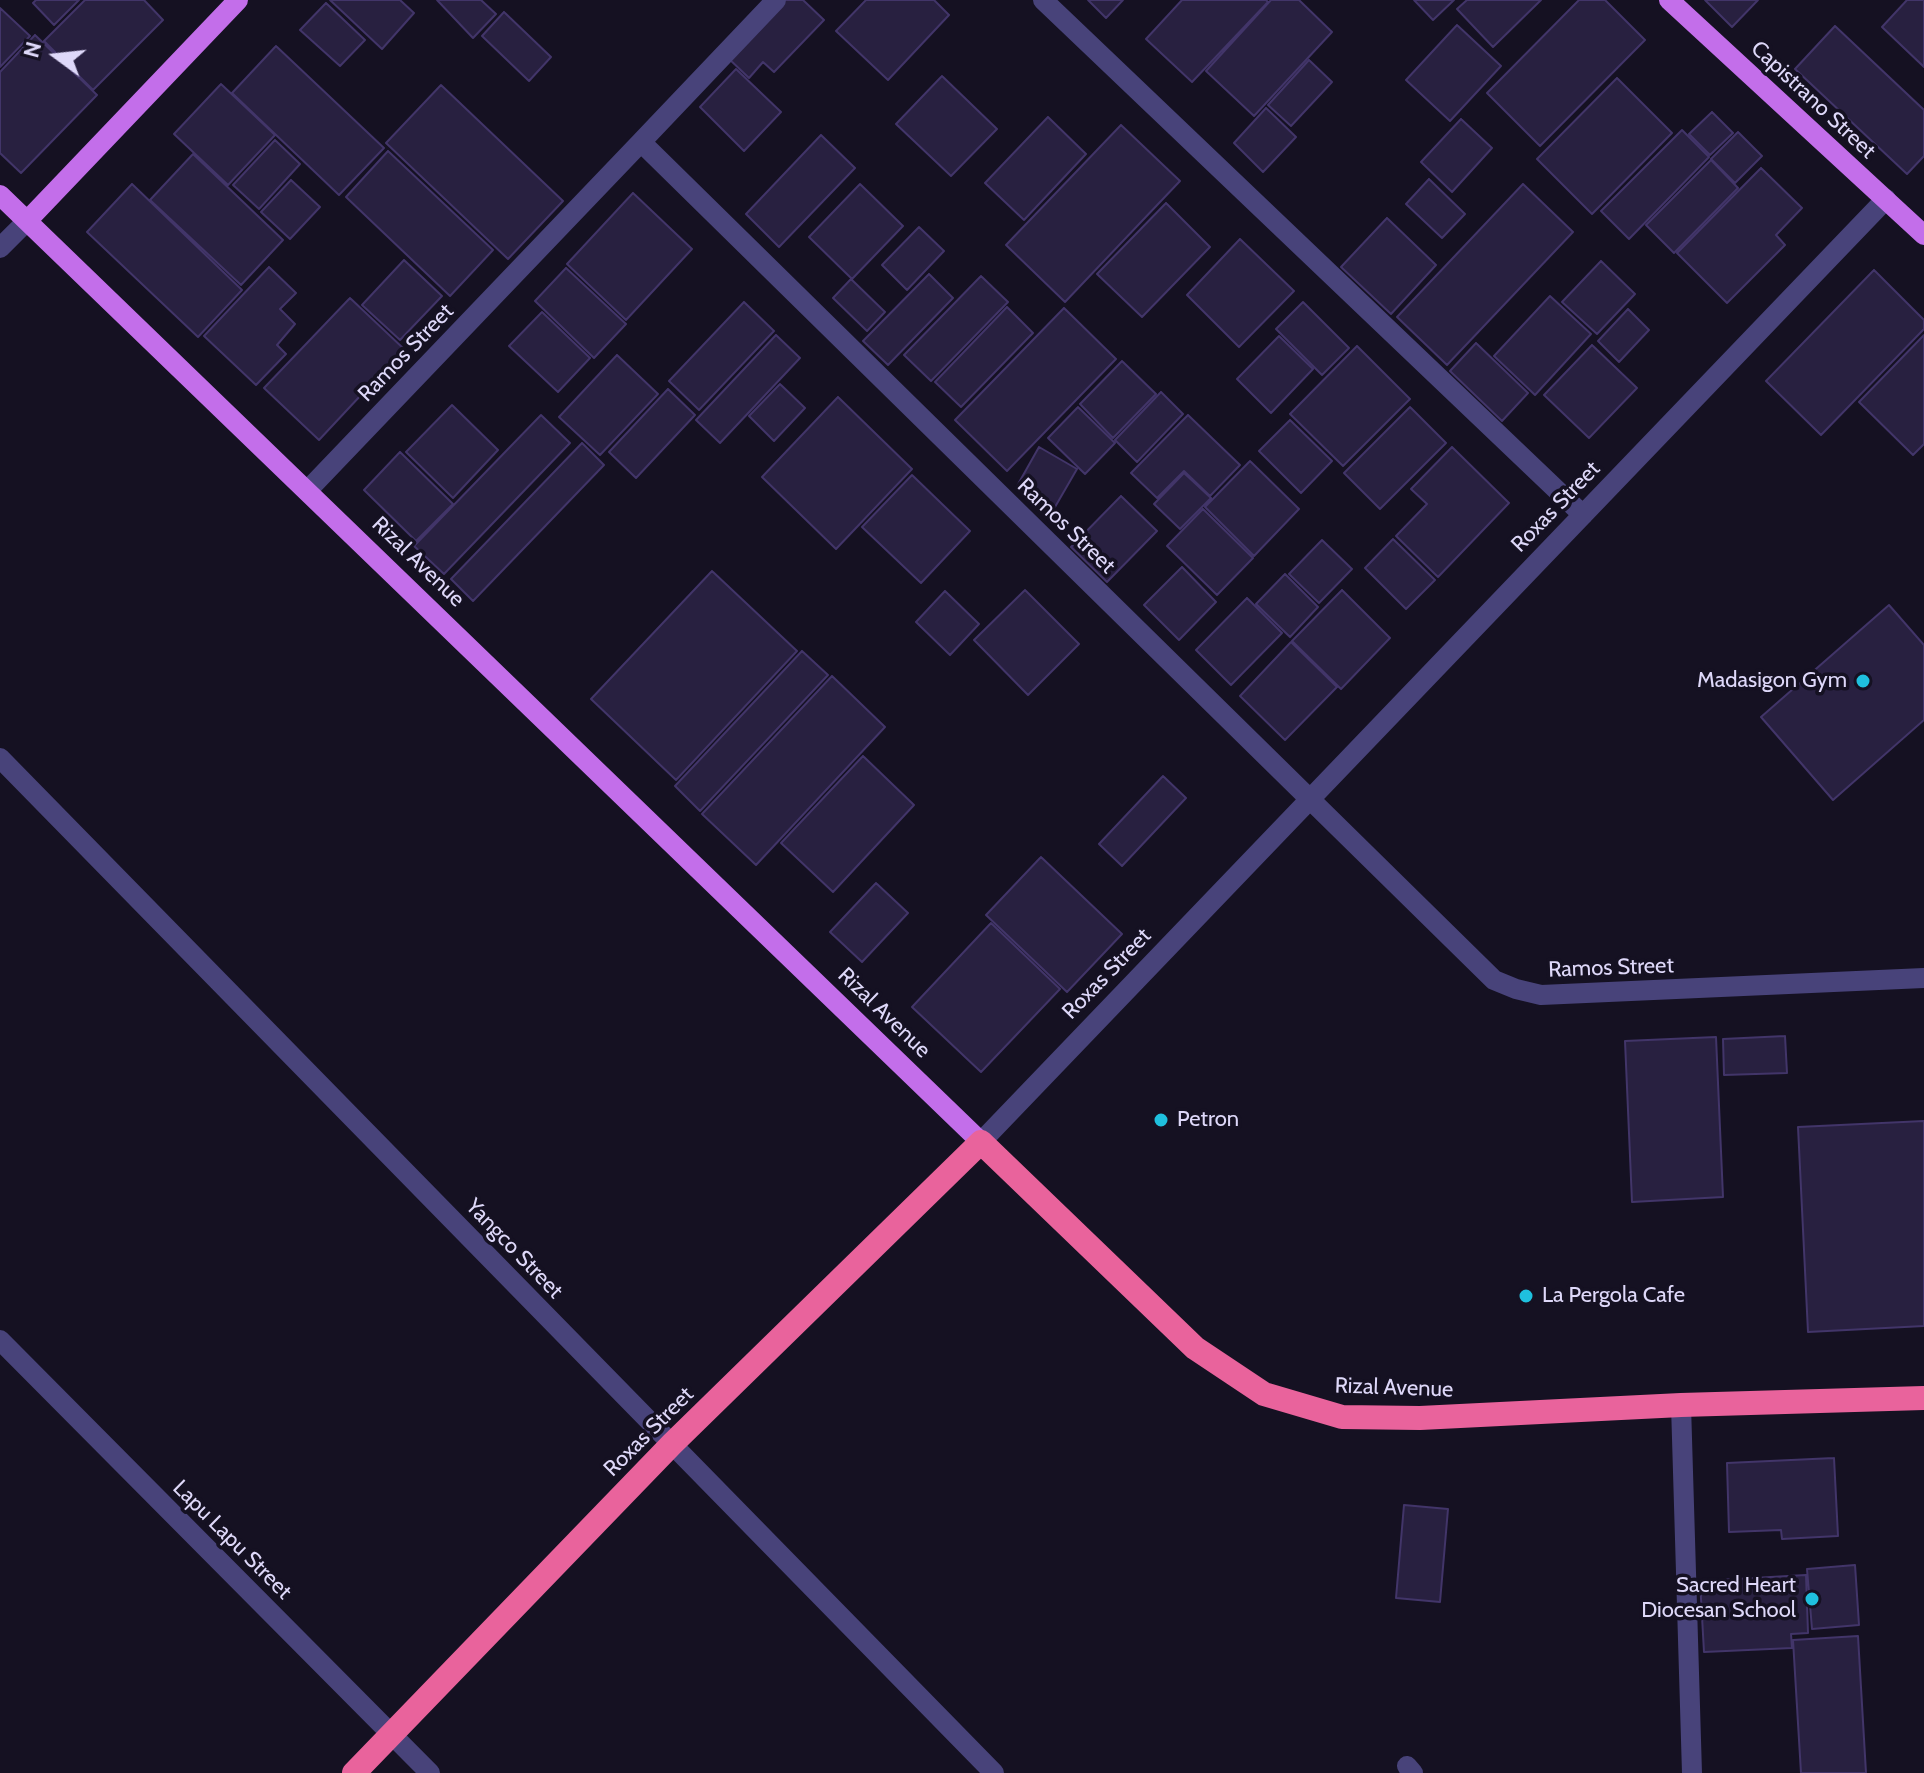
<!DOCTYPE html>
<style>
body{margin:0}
#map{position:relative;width:1924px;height:1773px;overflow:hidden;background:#151122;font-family:Cabin,sans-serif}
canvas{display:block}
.north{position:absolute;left:16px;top:16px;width:80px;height:80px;-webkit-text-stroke:6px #151122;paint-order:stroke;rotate:285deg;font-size:22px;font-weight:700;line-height:32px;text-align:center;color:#ded8f9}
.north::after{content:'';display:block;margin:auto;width:28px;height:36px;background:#ded8f9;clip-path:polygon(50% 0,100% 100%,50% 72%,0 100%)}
</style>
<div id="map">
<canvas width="1924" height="1773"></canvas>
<div class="north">N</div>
</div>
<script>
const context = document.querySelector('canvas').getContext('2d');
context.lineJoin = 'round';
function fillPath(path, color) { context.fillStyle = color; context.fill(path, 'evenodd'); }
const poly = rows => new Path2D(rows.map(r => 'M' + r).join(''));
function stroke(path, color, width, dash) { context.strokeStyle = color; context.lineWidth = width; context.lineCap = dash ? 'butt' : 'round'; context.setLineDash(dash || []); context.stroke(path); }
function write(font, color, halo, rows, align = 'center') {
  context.font = font + ' Cabin,sans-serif'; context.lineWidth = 7; context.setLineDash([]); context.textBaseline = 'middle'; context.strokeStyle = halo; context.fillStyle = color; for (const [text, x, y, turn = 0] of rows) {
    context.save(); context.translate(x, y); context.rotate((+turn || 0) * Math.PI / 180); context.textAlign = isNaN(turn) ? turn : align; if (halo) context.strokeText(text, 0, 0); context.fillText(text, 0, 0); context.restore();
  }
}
const building = poly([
 [36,0,79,0,54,25,33,3,36,0],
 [85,0,144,0,163,20,93,90,44,41,85,0],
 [330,0,400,0,414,13,382,49,330,0],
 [437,0,481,0,496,14,473,38,437,0],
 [780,0,803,0,824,20,774,72,763,62,749,78,726,56,780,0],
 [866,0,934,0,949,15,888,80,836,31,866,0],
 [1088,0,1123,0,1106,18,1088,0],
 [1182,0,1266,0,1268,2,1192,82,1146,39,1182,0],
 [1271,0,1299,0,1332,32,1254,116,1206,71,1271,0],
 [1414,0,1454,0,1433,20,1414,0],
 [1467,0,1541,0,1493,47,1457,9,1467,0],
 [1579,0,1605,0,1645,40,1540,146,1487,93,1579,0],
 [1705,0,1758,0,1732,27,1705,0],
 [1907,0,1924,0,1924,67,1882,27,1907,0],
 [326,3,365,40,340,66,300,30,326,3],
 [0,8,30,36,0,67,0,8],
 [504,12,551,57,529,81,482,36,504,12],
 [1457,25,1501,66,1450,121,1406,80,1457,25],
 [1835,26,1924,110,1924,156,1907,174,1795,69,1835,26],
 [35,35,97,95,21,173,0,153,0,72,35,35],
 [276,46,384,148,339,195,232,93,276,46],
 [1309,60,1332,82,1291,126,1268,105,1309,60],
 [736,69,781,112,744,151,700,107,736,69],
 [942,76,997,129,951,176,896,124,942,76],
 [1617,78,1672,133,1592,214,1537,159,1617,78],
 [221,84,275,135,228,185,174,134,221,84],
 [441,85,563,201,508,259,386,143,441,85],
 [1266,108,1296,137,1263,172,1234,143,1266,108],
 [1712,112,1733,133,1710,155,1689,134,1712,112],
 [1048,117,1086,154,1024,220,985,183,1048,117],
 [1461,119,1492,148,1452,192,1421,162,1461,119],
 [1121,125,1180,181,1065,302,1006,245,1121,125],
 [1682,130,1709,157,1629,239,1601,211,1682,130],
 [1738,132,1762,156,1735,183,1711,159,1738,132],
 [821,135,855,168,779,247,746,214,821,135],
 [275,140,300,164,259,209,233,185,275,140],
 [388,151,493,250,450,296,346,197,388,151],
 [193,154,283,240,241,285,150,200,193,154],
 [1711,160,1738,188,1674,253,1646,225,1711,160],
 [1761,168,1802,208,1776,235,1785,245,1727,303,1677,253,1761,168],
 [1429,179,1465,214,1442,238,1406,204,1429,179],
 [291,180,320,207,290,239,261,212,291,180],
 [132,184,242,290,198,337,87,232,132,184],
 [860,184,903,226,852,279,809,237,860,184],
 [1523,184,1573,232,1447,365,1397,317,1523,184],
 [633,193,692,249,626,320,567,264,633,193],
 [1166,203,1210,247,1142,317,1097,274,1166,203],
 [1387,218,1436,265,1391,314,1341,267,1387,218],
 [919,227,944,251,907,290,882,265,919,227],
 [1240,239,1294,291,1239,347,1187,295,1240,239],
 [404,260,442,296,400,340,362,305,404,260],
 [1601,261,1635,294,1597,334,1562,302,1601,261],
 [269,267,296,293,280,309,295,324,277,345,286,354,256,385,204,336,269,267],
 [566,268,626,324,594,358,535,301,566,268],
 [1874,270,1924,320,1924,329,1821,435,1766,381,1874,270],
 [929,274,953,298,888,365,863,341,929,274],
 [981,276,1008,302,931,381,904,355,981,276],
 [851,279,885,312,867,331,833,298,851,279],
 [1550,296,1591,334,1535,395,1494,356,1550,296],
 [350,298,404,349,319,440,264,388,350,298],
 [744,302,774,331,699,410,669,381,744,302],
 [1303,302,1349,348,1322,375,1276,329,1303,302],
 [1007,307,1033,333,961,407,935,382,1007,307],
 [1064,308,1116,359,1007,471,955,420,1064,308],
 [1628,309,1649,330,1619,362,1598,341,1628,309],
 [542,312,590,358,558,392,509,346,542,312],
 [776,335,800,358,720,443,696,420,776,335],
 [1924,335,1924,444,1913,455,1859,402,1924,335],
 [1279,336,1313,369,1271,413,1237,379,1279,336],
 [1476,343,1528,393,1502,421,1450,371,1476,343],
 [1592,345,1637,388,1589,438,1544,395,1592,345],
 [1357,346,1410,399,1343,466,1290,414,1357,346],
 [617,355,658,394,600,455,559,417,617,355],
 [1122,361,1156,394,1113,438,1080,404,1122,361],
 [780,384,805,408,774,441,749,416,780,384],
 [668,389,695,415,636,478,609,452,668,389],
 [1161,392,1183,414,1137,462,1115,440,1161,392],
 [838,397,912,469,836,549,762,477,838,397],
 [452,405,498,450,453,498,406,452,452,405],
 [1078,407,1115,443,1085,474,1048,438,1078,407],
 [1410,407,1446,443,1380,509,1344,473,1410,407],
 [541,415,570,443,444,574,414,546,541,415],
 [1188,415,1240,465,1210,496,1184,471,1157,498,1131,473,1188,415],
 [1290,420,1332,461,1301,493,1259,451,1290,420],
 [582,443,604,465,473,601,451,579,582,443],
 [1039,447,1077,469,1055,507,1017,486,1039,447],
 [1452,447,1509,503,1438,577,1396,536,1427,504,1411,489,1452,447],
 [400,452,453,504,416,541,364,490,400,452],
 [1250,461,1299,509,1254,556,1205,507,1250,461],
 [1184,473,1211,498,1180,529,1154,504,1184,473],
 [912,475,970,531,921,583,862,527,912,475],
 [1121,496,1157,531,1107,582,1071,547,1121,496],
 [1203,509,1253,558,1217,595,1167,546,1203,509],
 [1393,539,1435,580,1406,609,1365,568,1393,539],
 [1322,540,1352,569,1319,603,1289,574,1322,540],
 [1182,567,1216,602,1179,640,1144,605,1182,567],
 [712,571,797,651,676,780,591,699,712,571],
 [1285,574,1318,607,1290,637,1256,604,1285,574],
 [1025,590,1079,644,1028,695,974,640,1025,590],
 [1342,590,1390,638,1341,689,1292,641,1342,590],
 [945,591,979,624,950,655,916,622,945,591],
 [1247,598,1282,633,1231,685,1196,650,1247,598],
 [1889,605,1924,645,1924,720,1833,800,1761,717,1889,605],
 [1291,642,1337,687,1285,740,1240,696,1291,642],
 [802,651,828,675,700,811,675,786,802,651],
 [832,676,885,727,756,865,702,814,832,676],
 [863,756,914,805,833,892,781,843,863,756],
 [1163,776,1186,798,1122,866,1099,844,1163,776],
 [1041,857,1122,934,1067,992,986,915,1041,857],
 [876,883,908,913,862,962,830,932,876,883],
 [991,923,1060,989,981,1072,912,1007,991,923],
 [1785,1036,1787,1073,1724,1075,1723,1039,1785,1036],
 [1716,1037,1723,1197,1632,1202,1625,1041,1716,1037],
 [1924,1121,1924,1326,1808,1332,1798,1127,1924,1121],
 [1834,1458,1838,1536,1782,1539,1781,1530,1729,1532,1727,1463,1834,1458],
 [1404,1505,1448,1509,1440,1602,1396,1598,1404,1505],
 [1855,1565,1859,1625,1812,1629,1807,1569,1855,1565],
 [1806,1575,1808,1633,1791,1634,1792,1648,1704,1652,1700,1581,1806,1575],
 [1858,1636,1866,1773,1801,1773,1793,1640,1858,1636]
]);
const minor = poly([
 [1043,0,1583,515],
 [641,142,776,0],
 [0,248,27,221],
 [307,491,641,142,1494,980,1516,989,1541,995,1924,978],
 [0,758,994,1773],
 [981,1142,1886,199],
 [0,1340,430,1773],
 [1681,1405,1692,1773],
 [1407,1766,1413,1773]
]);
const major = poly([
 [1669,0,1924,235],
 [0,195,981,1142],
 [27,221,238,0]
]);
const highway = poly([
 [354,1773,672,1444,981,1142,1195,1348,1264,1394,1342,1417,1420,1418,1681,1405,1924,1398]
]);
const markers = [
 [1863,681,8,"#1fc0de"],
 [1161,1120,8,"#1fc0de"],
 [1526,1296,8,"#1fc0de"],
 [1812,1599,8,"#1fc0de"]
];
const streetNames = [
 ["Capistrano Street",1813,100,43],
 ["Ramos Street",406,353,-46],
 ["Roxas Street",1556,507,-46],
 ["Ramos Street",1066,526,44],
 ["Rizal Avenue",418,562,44],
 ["Ramos Street",1611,968,-2],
 ["Roxas Street",1107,974,-46],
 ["Rizal Avenue",884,1013,44],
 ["Yangco Street",514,1249,46],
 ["Rizal Avenue",1394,1388,2],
 ["Roxas Street",649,1432,-45],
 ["Lapu Lapu Street",232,1540,45]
];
const poiNames = [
 ["Madasigon Gym",1847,681],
 ["Petron",1177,1120,"left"],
 ["La Pergola Cafe",1542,1296,"left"],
 ["Sacred Heart",1796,1586],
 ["Diocesan School",1796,1611]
];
fillPath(building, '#282040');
stroke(building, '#423569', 2);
stroke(minor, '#48437a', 20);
stroke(major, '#c36eea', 20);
stroke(highway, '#e9639c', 24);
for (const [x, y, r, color] of markers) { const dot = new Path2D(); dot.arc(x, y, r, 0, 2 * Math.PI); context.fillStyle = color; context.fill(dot); stroke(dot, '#151122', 3); }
write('22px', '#ded8f9', '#151122', streetNames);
write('22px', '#ded8f9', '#151122', poiNames, 'right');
</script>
